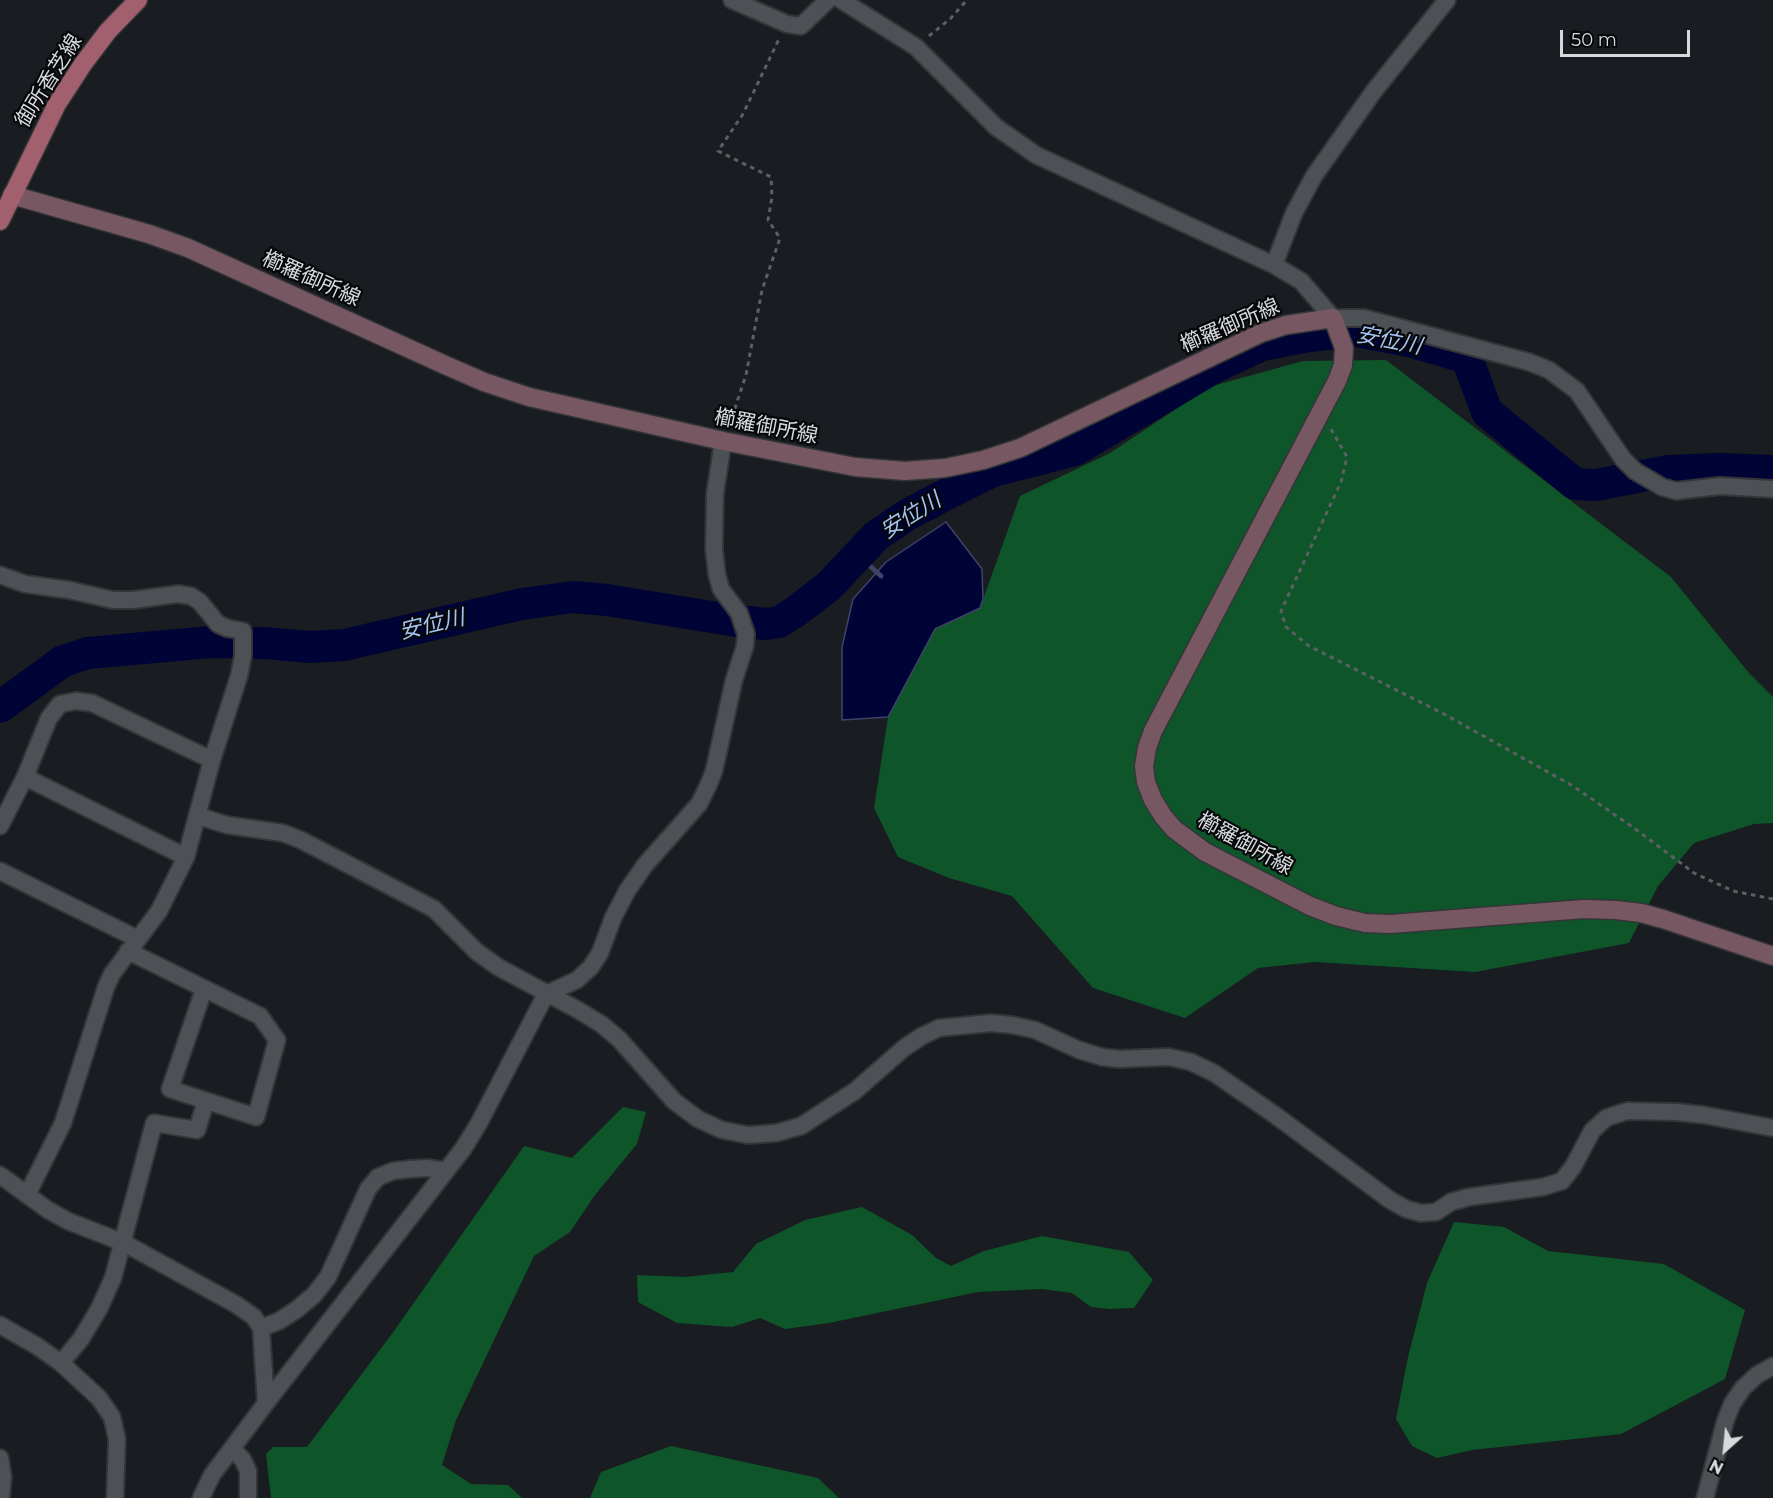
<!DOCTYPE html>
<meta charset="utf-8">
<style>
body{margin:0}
#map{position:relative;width:1773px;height:1498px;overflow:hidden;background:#191c20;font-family:Montserrat,sans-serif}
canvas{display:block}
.north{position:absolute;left:1695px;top:1420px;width:60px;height:60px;-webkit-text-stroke:4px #060708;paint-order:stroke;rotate:207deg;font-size:16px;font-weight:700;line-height:24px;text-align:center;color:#d7d9dc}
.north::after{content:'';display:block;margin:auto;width:21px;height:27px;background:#d7d9dc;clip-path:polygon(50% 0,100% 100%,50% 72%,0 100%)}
.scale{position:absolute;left:1560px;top:30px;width:130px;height:27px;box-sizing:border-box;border:3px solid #d7d9dc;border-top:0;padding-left:8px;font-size:18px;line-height:21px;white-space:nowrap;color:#d7d9dc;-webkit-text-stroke:4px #060708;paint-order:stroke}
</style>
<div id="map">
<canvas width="1773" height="1498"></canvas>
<div class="north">N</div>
<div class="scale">50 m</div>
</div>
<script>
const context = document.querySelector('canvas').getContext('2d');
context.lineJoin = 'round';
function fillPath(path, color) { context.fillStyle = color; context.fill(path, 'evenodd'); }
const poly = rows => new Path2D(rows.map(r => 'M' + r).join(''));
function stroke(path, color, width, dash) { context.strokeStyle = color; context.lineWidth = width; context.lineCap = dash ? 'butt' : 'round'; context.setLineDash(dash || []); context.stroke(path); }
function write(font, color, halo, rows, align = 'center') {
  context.font = font + ' Montserrat,"Noto Sans JP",sans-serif'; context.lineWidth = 4.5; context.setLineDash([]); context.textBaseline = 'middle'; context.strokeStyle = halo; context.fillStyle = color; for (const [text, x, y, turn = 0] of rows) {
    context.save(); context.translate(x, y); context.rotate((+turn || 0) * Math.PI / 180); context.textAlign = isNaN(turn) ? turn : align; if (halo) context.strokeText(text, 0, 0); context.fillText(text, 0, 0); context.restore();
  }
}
const forest = poly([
 [1386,360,1671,577,1749,673,1773,697,1773,823,1754,824,1694,843,1658,886,1629,943,1475,972,1315,962,1258,968,1185,1018,1093,988,1012,896,949,878,898,857,874,808,888,717,935,629,980,608,1020,496,1110,453,1209,387,1303,361],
 [623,1107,646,1112,637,1144,595,1195,570,1232,534,1256,456,1420,442,1465,471,1484,508,1485,522,1498,271,1498,266,1454,273,1447,307,1447,394,1331,524,1146,572,1158],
 [862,1207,912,1235,936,1258,951,1266,984,1251,1042,1236,1129,1252,1153,1280,1134,1308,1109,1309,1091,1307,1072,1293,1042,1289,978,1292,829,1323,785,1329,760,1318,732,1327,677,1323,638,1302,637,1275,685,1277,733,1272,756,1244,805,1220],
 [1454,1222,1504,1227,1548,1251,1664,1264,1745,1310,1725,1379,1621,1434,1472,1450,1437,1458,1412,1446,1396,1419,1408,1357,1427,1283],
 [671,1446,818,1478,839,1498,590,1498,601,1472]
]);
const water = poly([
 [946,522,982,569,983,599,980,608,935,629,888,717,842,720,842,647,853,599,886,562,946,522]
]);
const stream = poly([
 [858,555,881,576]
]);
const river = poly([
 [0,707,63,661,88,653,211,642,264,643,310,647,344,645,522,604,573,597,607,600,730,620,766,624,779,622,795,612,829,586,876,536,907,515,939,498,993,471,1075,450,1215,367,1262,345,1309,336,1356,331,1409,341,1467,358,1487,412,1575,484,1596,485,1668,471,1719,469,1773,471]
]);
const path = poly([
 [929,36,950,19,967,0],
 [729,426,746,375,762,290,780,238,768,220,772,197,771,177,718,151,743,114,780,37],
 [1331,429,1347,457,1341,482,1281,611,1286,627,1309,646,1444,714,1573,786,1634,828,1694,873,1733,891,1773,899]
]);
const minor = poly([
 [732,0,787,24,801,26,828,0],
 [841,0,916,47,996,127,1036,155,1274,265,1301,281,1333,318,1364,318,1529,362,1549,370,1577,391,1623,459,1635,471,1662,487,1676,491,1720,486,1773,489],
 [1274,265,1294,213,1314,176,1374,91,1447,0],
 [0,575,25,584,69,590,113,600,133,600,178,594,191,596,200,602,218,624,227,628,243,631,243,656,239,676,212,760,186,857,159,911,112,974,106,987,63,1123,27,1195],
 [25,777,186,857],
 [198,816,227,825,283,833,301,840,434,909,477,952,498,967,578,1010,601,1024,619,1039,674,1101,698,1119,722,1130,748,1135,776,1133,801,1126,855,1091,904,1048,922,1036,939,1028,991,1023,1012,1025,1035,1030,1079,1050,1102,1057,1119,1059,1169,1057,1191,1062,1214,1073,1275,1115,1390,1200,1406,1209,1421,1213,1436,1212,1451,1202,1469,1197,1543,1187,1562,1181,1573,1167,1592,1131,1606,1118,1627,1111,1677,1112,1704,1115,1773,1128],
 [0,826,25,777,49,718,60,704,76,701,92,703,212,760],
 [0,871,138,939],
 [128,951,260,1016,277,1040,256,1117,170,1089,204,989],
 [0,1175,48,1210,68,1221,124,1243,237,1305,254,1317,261,1328,266,1403],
 [0,1325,37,1346,61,1363,99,1398,112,1417,117,1439,115,1498],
 [261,1328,279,1321,296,1310,314,1295,328,1277,368,1189,378,1177,393,1171,410,1169,427,1168,446,1171],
 [61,1363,81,1339,99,1309,113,1278,154,1123,197,1130,206,1101],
 [232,1448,243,1460,248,1471,248,1498],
 [0,1458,3,1477,1,1498],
 [201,1498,212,1475,266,1403,463,1149,479,1123,546,994,577,980,591,967,600,953,613,918,627,891,645,865,699,804,708,786,714,771,734,680,745,646,746,634,739,613,721,589,717,575,714,549,715,494,723,441],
 [1705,1498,1725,1422,1732,1404,1743,1388,1757,1375,1773,1366]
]);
const secondary = poly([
 [12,195,149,234,188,248,445,365,484,382,529,397,723,441,855,467,905,471,945,468,983,460,1020,448,1261,333,1286,325,1333,318,1344,348,1343,365,1337,381,1153,731,1147,748,1144,766,1146,782,1153,800,1163,816,1174,829,1205,852,1310,906,1336,916,1365,923,1390,924,1584,909,1616,910,1641,913,1663,919,1773,956]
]);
const primary = poly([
 [0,221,57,104,83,64,108,31,138,0]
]);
const streetNames = [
 ["御所香芝線",49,81,-58],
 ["櫛羅御所線",311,279,24],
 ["櫛羅御所線",1230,326,-23],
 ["櫛羅御所線",766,427,11],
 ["櫛羅御所線",1245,844,29]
];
const waterNames = [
 ["安位川",1389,341,11],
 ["安位川",911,516,-32],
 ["安位川",432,625,-13]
];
fillPath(forest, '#0e562a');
fillPath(water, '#000335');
stroke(water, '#404367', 1.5);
stroke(stream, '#404367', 5);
stroke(river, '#000335', 32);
stroke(minor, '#333538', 20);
stroke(secondary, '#333538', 21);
stroke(primary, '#333538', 21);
stroke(path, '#5d6063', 3, [4.5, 4.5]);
stroke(minor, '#4d5054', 16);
stroke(secondary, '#775862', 18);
stroke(primary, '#a2606f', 18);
write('21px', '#d7d9dc', '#060708', streetNames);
write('italic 22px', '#a4c3f5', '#060708', waterNames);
</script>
